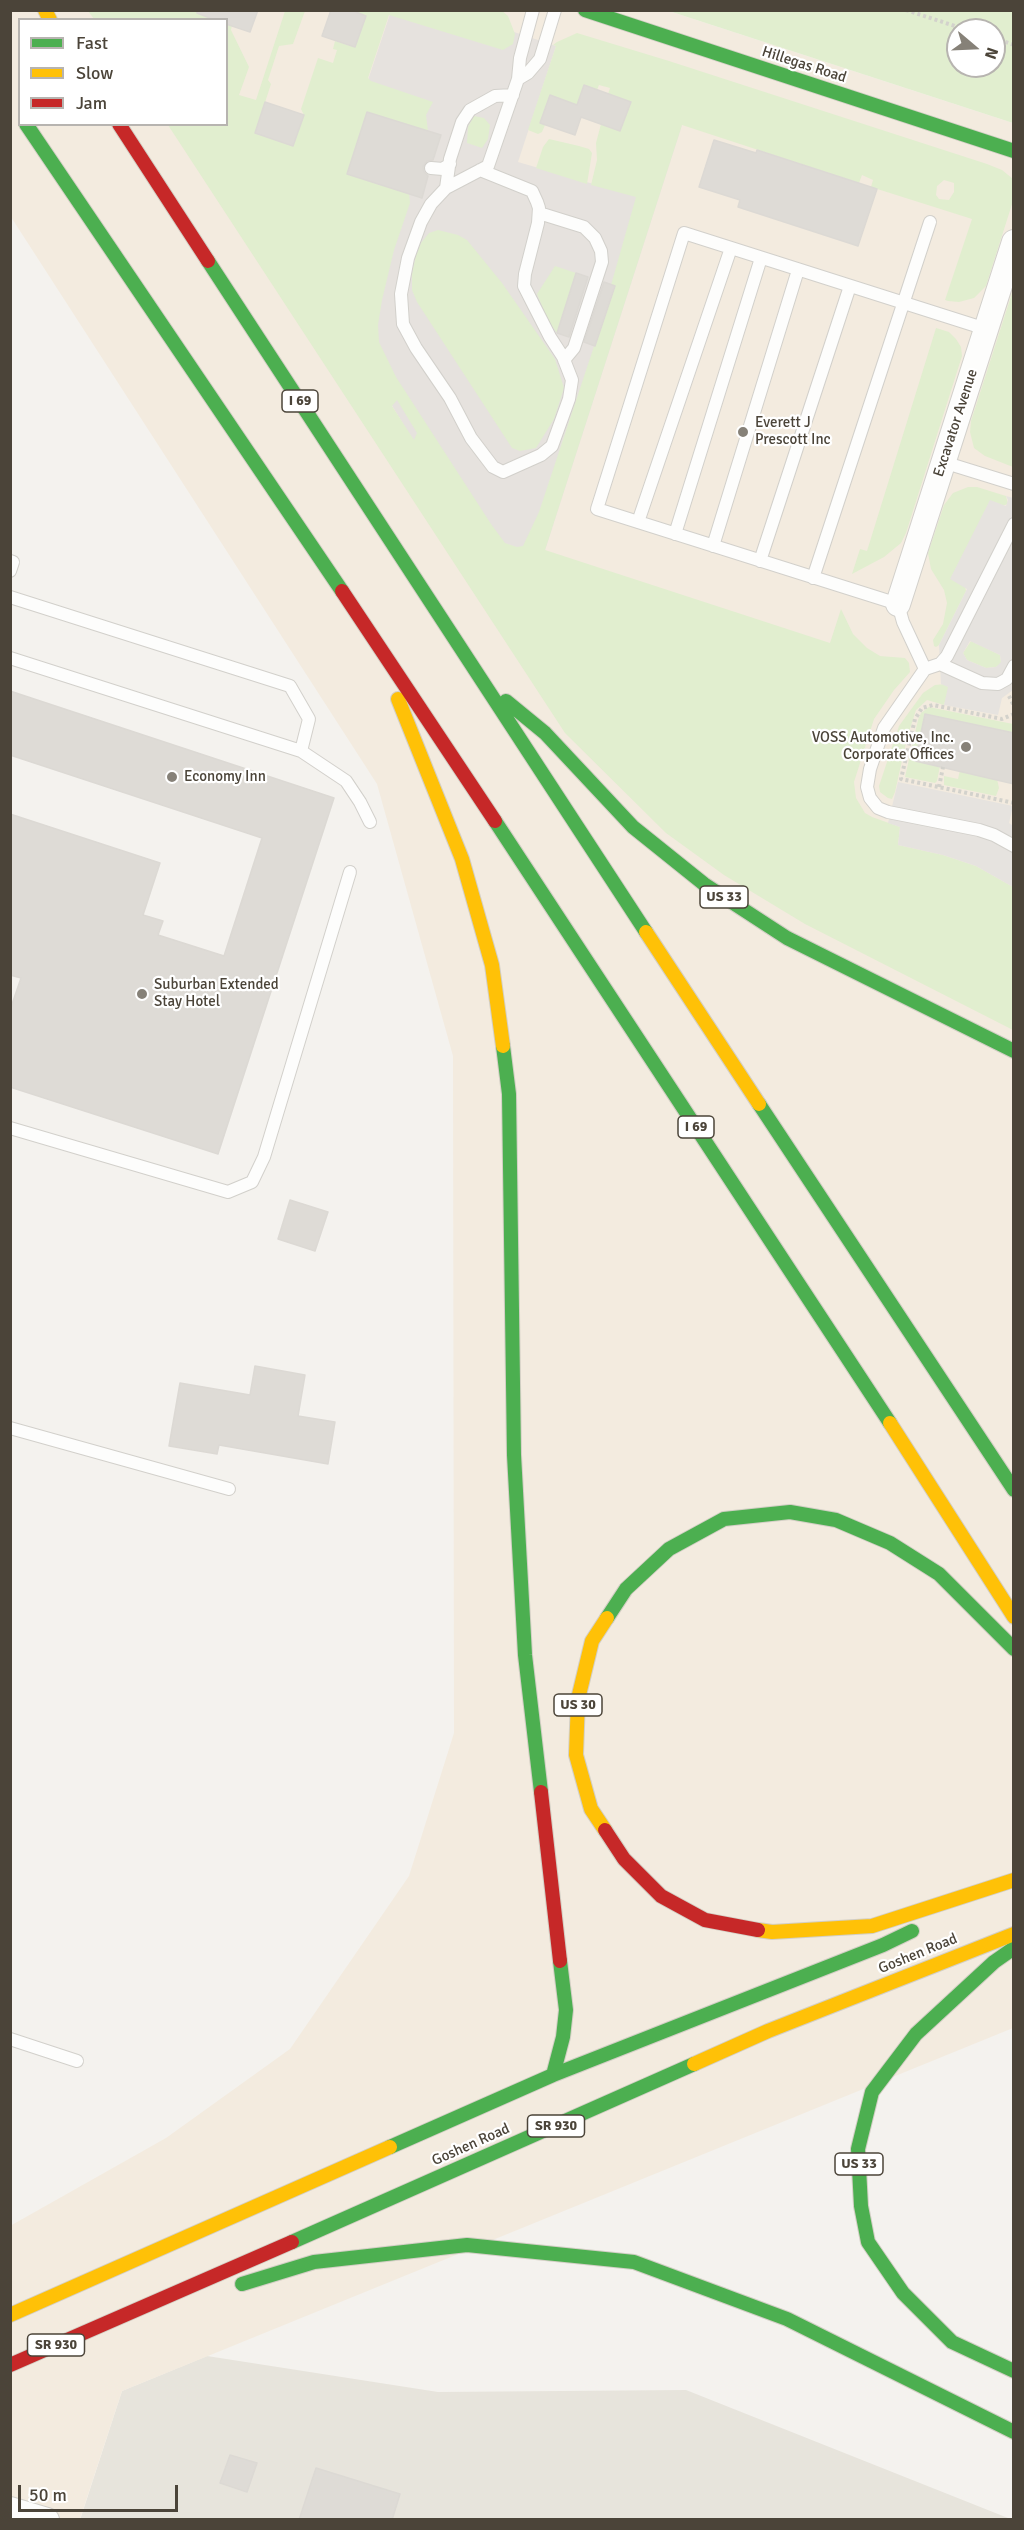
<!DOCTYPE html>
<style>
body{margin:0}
#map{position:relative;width:1024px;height:2530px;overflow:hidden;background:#f4f2ee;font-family:Signika,sans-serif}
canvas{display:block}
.frame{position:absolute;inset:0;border:12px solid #4b4439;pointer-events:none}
.legend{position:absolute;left:18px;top:18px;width:210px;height:108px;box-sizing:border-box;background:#fff;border:2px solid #b7b4b0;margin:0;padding:8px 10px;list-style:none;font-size:18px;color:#4b4439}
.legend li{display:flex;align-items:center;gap:12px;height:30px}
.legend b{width:30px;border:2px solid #b7b4b0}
.north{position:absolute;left:946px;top:18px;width:60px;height:60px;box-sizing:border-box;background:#fff;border:2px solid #b7b4b0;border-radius:50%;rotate:109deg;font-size:16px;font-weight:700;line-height:24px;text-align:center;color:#4b4439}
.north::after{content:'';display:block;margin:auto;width:21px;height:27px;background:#868178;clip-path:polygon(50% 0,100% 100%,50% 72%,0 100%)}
.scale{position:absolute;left:18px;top:2485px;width:160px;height:27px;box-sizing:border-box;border:3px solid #4b4439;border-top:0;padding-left:8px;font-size:18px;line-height:21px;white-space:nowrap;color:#4b4439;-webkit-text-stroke:4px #fff;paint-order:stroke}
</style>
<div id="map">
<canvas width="1024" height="2530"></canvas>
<div class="frame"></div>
<ul class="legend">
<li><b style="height:8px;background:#4caf50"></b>Fast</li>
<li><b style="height:8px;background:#ffc107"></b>Slow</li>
<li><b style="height:8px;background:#c62828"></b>Jam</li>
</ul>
<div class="north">N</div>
<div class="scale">50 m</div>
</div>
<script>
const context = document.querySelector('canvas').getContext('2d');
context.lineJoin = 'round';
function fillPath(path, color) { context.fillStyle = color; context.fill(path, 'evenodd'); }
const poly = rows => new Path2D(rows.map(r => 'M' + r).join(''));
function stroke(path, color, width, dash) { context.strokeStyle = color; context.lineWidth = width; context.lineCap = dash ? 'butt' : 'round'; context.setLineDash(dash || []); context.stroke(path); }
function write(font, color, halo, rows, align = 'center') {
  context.font = font + ' Signika,sans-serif'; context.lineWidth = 4.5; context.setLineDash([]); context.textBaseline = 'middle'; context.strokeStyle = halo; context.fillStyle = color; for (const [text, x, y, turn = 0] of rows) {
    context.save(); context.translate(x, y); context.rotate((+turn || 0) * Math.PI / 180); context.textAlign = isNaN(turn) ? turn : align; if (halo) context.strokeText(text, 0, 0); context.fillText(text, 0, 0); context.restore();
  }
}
const residential = poly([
 [207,2356,438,2392,686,2390,1013,2520,80,2520,122,2391]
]);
const commercial = poly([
 [11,11,669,11,1013,123,1013,2028,122,2391,80,2519,11,2519,10,2226,166,2138,290,2049,409,1876,454,1733,453,1056,377,784,11,217],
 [20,20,226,20,226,124,20,124]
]);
const industrial = poly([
 [391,11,451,11,556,46,518,162,638,197,682,125,545,550,534,636,351,339,334,182]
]);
const green = poly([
 [501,10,508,16,515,34,513,44,503,50,389,15,368,78,371,81,433,102,426,115,428,131,348,174,409,193,410,203,394,250,382,300,378,325,379,342,396,377,491,524,505,543,517,547,523,546,539,512,614,286,611,285,636,197,591,185,597,160,596,143,601,124,620,131,630,102,608,94,610,88,599,85,597,90,584,86,577,105,550,96,540,123,545,125,542,132,538,134,528,130,556,46,553,45,557,42,577,33,669,61,987,164,1002,170,1013,179,1013,201,986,286,974,298,959,302,948,301,945,300,972,219,871,187,873,180,862,175,859,183,682,125,545,550,830,643,841,609,853,634,867,648,880,656,905,658,909,663,910,672,894,690,874,719,854,782,856,798,865,813,872,817,900,827,898,845,943,855,976,866,1013,887,1013,1030,805,924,724,875,666,833,565,733,168,125,226,124,227,24,232,25,231,30,249,67,239,95,256,100,285,11,305,11,293,44,279,46,268,80,271,84,255,133,293,146,304,115,301,109,318,58,333,63,337,50,333,49,335,41,355,47,366,16,351,11],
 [944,180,954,183,954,192,949,200,939,199,936,195,937,186],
 [397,400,417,433,414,440,392,406],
 [88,11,205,11,204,16,214,19,94,19],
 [669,11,1013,11,1013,123],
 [958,30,994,30,994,66,958,66],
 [474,116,484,118,490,125,488,139,482,148,467,143,468,127],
 [549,139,579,146,589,149,592,153,587,184,536,168,543,147],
 [438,230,458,235,467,240,502,283,555,359,564,388,554,419,536,448,520,451,512,448,417,302,412,290,412,274,416,255,421,243,429,233],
 [555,266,576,273,557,333,548,321,537,294],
 [1013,290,1013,467,985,456,974,448,970,432,971,421],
 [936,328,949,332,956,339,961,347,962,356,906,533,901,543,884,557,852,574,860,549,867,551],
 [968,487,977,487,1006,496,1008,504,1002,506,990,501,951,578,965,586,966,591,939,645,936,647,934,646,933,640,943,624,947,603,944,590,931,569,928,553,944,505,953,493],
 [971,641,1000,655,1001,663,996,667,986,668,967,660,963,653],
 [945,684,948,687,948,691,944,705,927,700,916,710,907,738,895,792,892,799,888,798,880,792,879,786,899,726,923,693,935,685],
 [929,707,1013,724,1013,733,940,766,937,781,935,783,905,777,918,720,921,713],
 [960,770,997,779,999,788,996,796,944,785,944,776,958,779]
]);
const parking = poly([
 [1006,496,1013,498,1013,690,1002,698,998,715,944,705,948,687,941,684,939,645,967,589,950,579,990,500,1006,506,1008,500],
 [970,641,1000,655,1001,662,996,667,986,668,967,660,963,653],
 [898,782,1013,806,1009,823,1013,826,1013,887,976,866,943,855,898,845,900,827,888,823]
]);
const building = poly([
 [197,10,258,10,250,32,226,24,226,20,215,20,197,13,197,10],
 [331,10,351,10,366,16,355,47,322,36,331,10],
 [584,85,631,102,620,131,581,117,575,135,540,123,550,95,577,105,584,85],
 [265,102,304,115,293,146,255,133,265,102],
 [367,112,441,135,433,160,427,161,423,167,424,172,428,176,422,198,347,174,367,112],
 [714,140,756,153,757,150,877,189,858,246,738,207,740,200,699,187,714,140],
 [576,273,588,277,569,337,557,333,576,273],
 [604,282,615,286,595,346,584,342,604,282],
 [10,691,334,798,218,1154,10,1087,10,1010,21,978,10,975,10,814,160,863,143,915,163,921,158,935,224,956,262,838,10,755,10,691],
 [925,714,1014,733,1014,784,915,761,925,714],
 [290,1200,328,1212,315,1251,278,1239,290,1200],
 [255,1366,305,1375,298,1416,335,1422,328,1464,219,1445,217,1454,169,1446,180,1383,250,1395,255,1366],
 [230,2455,257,2463,247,2492,220,2483,230,2455],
 [316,2468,400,2494,392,2520,299,2520,316,2468]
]);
const path = poly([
 [906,10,967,30],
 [994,38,1014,45],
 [1009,696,1014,706],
 [1014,714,1002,719,933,705,922,708,915,719,901,779,1014,803],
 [939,787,943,767]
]);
const lane = poly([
 [533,10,520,58,518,79,528,73,540,59,555,10],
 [431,168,443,169,450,164],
 [480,170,532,191,537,202,539,208,538,223,525,274,524,286,550,337,563,357,572,380,569,399,552,446,541,455,503,472,493,467,471,438,450,398,416,348,403,324,401,294,408,258,421,222,431,204,446,188,488,166,518,79],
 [446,188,450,159,462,122,470,110,495,96,513,95],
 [539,213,584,227,595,238,601,251,602,262,574,348,564,360],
 [986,329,684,233,597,509,898,604,903,622,925,669,884,728,870,769,867,787,870,798,878,808,888,812,979,830,994,835,1014,846],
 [943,462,1014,484],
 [638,522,731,248],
 [675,534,761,258],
 [713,546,798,270],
 [10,561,13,562,10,571],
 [760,561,850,286],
 [813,578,930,222],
 [10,597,290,686,309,719,301,751],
 [10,658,301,751,346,781,360,802,370,822],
 [940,664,982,683,998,684,1007,679,1014,666],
 [925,669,940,664,947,656,1014,524],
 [10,1128,228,1192,252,1182,264,1157,350,872],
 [10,1428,229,1489],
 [10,2039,77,2061]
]);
const street = poly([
 [898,604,1014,242],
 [10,2509,47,2520]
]);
const fast = poly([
 [585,10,1014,151],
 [26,124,342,591],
 [208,261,646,932],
 [506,701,545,733,633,827,704,884,787,938,1014,1051],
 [495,821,890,1423],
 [503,1046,509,1094,514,1455,525,1655,541,1792],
 [759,1104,1014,1490],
 [607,1618,626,1589,669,1549,724,1519,790,1512,836,1520,890,1543,939,1574,1014,1649],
 [1014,1948,994,1962,916,2034,872,2092,858,2149,861,2206,868,2242,903,2293,952,2342,1014,2371],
 [553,2075,563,2037,566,2010,560,1961],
 [390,2147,553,2075,883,1945,912,1931],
 [292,2242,694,2064],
 [242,2284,314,2262,467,2245,634,2262,787,2319,1014,2432]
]);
const slow = poly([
 [45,10,50,20],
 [398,699,462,859,492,965,503,1046],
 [646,932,759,1104],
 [890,1423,1014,1617],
 [605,1830,591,1809,576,1755,578,1699,592,1641,607,1618],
 [758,1930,772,1932,872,1926,1014,1880],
 [694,2064,768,2031,1014,1934],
 [10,2315,390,2147]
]);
const jam = poly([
 [119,124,208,261],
 [342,591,495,821],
 [541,1792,560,1961],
 [605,1830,624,1859,661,1896,705,1920,758,1930],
 [10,2365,292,2242]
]);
const markers = [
 [743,432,6,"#868178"],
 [966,747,6,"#868178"],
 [172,777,6,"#868178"],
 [142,994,6,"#868178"]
];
const shields = [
 [300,401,36],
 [724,897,48],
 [696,1127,36],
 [578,1705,48],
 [556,2126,57],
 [859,2164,48],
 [56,2345,57]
];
const shieldNames = [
 ["I 69",300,401],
 ["US 33",724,897],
 ["I 69",696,1127],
 ["US 30",578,1705],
 ["SR 930",556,2126],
 ["US 33",859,2164],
 ["SR 930",56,2345]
];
const streetNames = [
 ["Hillegas Road",804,65,18],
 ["Excavator Avenue",956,423,-72],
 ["Goshen Road",918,1954,-22],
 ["Goshen Road",471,2145,-24]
];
const poiNames = [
 ["Everett J",755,423],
 ["Prescott Inc",755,440],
 ["VOSS Automotive, Inc.",954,738,"right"],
 ["Corporate Offices",954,755,"right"],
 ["Economy Inn",184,777],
 ["Suburban Extended",154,985],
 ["Stay Hotel",154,1002]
];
fillPath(residential, '#e7e4dc');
fillPath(commercial, '#f3ebdf');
fillPath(industrial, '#e6e2de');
fillPath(green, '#e1eecf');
fillPath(parking, '#e6e3df');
fillPath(building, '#dedbd6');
stroke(building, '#dcd9d4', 1.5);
stroke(lane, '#d2d0cb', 14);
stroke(street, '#d2d0cb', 26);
stroke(fast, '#d3cfc5', 16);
stroke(slow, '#d3cfc5', 16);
stroke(jam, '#d3cfc5', 16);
stroke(path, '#d3d2cc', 4, [3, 3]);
stroke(lane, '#fdfdfc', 12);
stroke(street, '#fdfdfc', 24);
stroke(fast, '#4caf50', 14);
stroke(slow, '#ffc107', 14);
stroke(jam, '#c62828', 14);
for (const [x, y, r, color] of markers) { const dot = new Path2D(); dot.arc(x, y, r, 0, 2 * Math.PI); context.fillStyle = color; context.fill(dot); stroke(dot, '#fff', 2); }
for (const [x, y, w] of shields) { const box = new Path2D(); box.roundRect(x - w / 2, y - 11, w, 22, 4.5); context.fillStyle = '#fff'; context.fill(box); stroke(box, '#4b4439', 1.5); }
write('bold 14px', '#4b4439', null, shieldNames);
write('15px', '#4b4439', '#fff', streetNames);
write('15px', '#4b4439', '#fff', poiNames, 'left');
</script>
